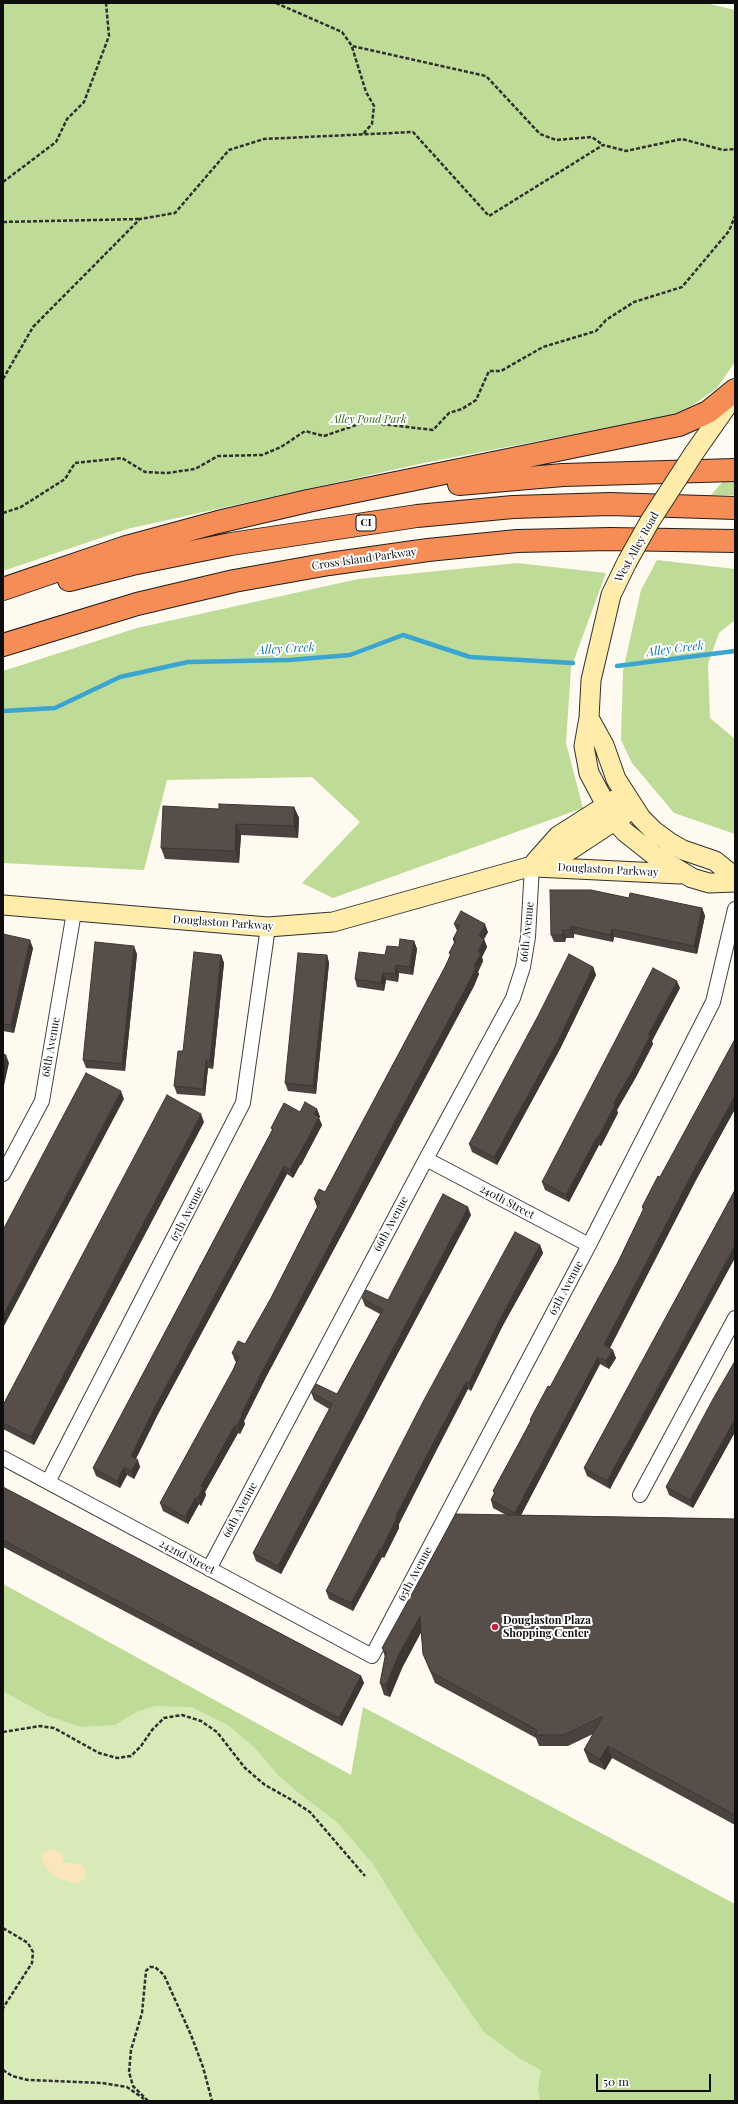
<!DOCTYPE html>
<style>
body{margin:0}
#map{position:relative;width:738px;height:2104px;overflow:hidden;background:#fffaf0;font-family:"Playfair Display",serif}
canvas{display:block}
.frame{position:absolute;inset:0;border:4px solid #0e0e0e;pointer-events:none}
.scale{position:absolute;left:596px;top:2074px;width:115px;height:18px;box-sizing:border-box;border:2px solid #0e0e0e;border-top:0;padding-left:5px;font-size:12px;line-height:14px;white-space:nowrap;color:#0e0e0e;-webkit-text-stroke:3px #fff;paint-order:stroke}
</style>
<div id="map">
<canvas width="738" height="2104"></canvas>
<div class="frame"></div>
<div class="scale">50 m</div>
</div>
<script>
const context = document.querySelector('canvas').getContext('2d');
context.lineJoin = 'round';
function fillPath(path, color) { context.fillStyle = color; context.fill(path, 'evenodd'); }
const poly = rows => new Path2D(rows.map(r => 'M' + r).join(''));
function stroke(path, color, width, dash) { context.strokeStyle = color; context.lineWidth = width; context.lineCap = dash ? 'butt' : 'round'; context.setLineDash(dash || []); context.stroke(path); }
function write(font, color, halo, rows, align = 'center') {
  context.font = font + ' "Playfair Display",serif'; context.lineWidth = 4; context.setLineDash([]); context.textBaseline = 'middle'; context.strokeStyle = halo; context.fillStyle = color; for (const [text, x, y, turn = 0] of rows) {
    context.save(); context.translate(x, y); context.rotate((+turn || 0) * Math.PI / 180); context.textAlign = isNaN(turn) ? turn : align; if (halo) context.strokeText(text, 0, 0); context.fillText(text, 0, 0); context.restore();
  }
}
const green = poly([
 [3,1584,351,1775,577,2101,3,2101]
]);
const forest = poly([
 [3,3,706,3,735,10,735,362,717,388,693,405,673,415,424,463,127,529,3,571],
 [725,479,735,479,735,495,711,495],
 [657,560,735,569,735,620,719,633,708,664,710,718,735,739,735,834,674,813,632,763,621,740,623,671,641,590],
 [517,563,606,573,571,668,566,743,583,808,333,898,302,883,360,822,312,777,167,780,144,870,3,863,3,671,137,628,358,579],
 [3,1584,351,1775,363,1707,735,1904,735,2101,540,2101,538,2089,541,2070,519,2058,484,2032,416,1933,373,1864,337,1822,300,1794,278,1775,255,1748,228,1725,191,1707,156,1706,138,1711,115,1725,81,1727,48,1716,3,1691]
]);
const sand = poly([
 [52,1849,62,1853,64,1863,80,1864,84,1867,86,1876,84,1880,73,1883,58,1878,49,1872,41,1858,43,1853]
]);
const stream = poly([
 [617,666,735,651],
 [3,711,55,708,120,677,188,662,289,660,350,655,403,635,470,657,573,663]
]);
const path = poly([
 [276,3,342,32,352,46,486,76,540,134,556,140,592,137,603,145],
 [352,47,366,92,374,106,372,124,363,134],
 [3,182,56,142,67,119,84,102,109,36,106,3],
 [3,222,140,219],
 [3,379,33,327,140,219,175,213,229,150,264,139,413,132,489,216,603,145,626,151,682,139,723,150,735,149],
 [3,513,21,507,65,479,75,463,122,458,145,472,167,473,195,469,218,456,262,455,281,447,305,431,324,436,365,422,433,430,449,413,462,409,476,400,489,371,501,371,543,347,596,331,606,320,634,302,682,287,729,231,735,216],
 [3,1732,40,1726,54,1728,99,1753,117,1758,131,1756,141,1746,152,1730,164,1718,182,1715,201,1721,217,1732,245,1768,265,1785,290,1799,310,1812,365,1876],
 [3,1928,28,1943,33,1952,32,1963,3,2008],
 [3,2070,12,2076,28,2080,102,2083,127,2087,144,2099],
 [148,2101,133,2086,129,2072,131,2050,142,2013,146,1971,150,1967,155,1967,164,1975,191,2035,203,2067,212,2101]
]);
const minor = poly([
 [426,1159,589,1245],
 [3,1174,42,1101,74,912],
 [3,1458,372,1656,589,1245,713,1002,735,909],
 [48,1482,243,1103,268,927],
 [640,1495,735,1318],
 [209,1569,426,1159,513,998,523,967,528,937,532,866]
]);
const secondary = poly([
 [694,453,734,396],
 [627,562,611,595,591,680,589,718,584,746,589,773,614,820,625,832,654,855,692,878,709,883,735,882],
 [589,718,604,745,616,779,641,818,654,831,669,842,683,850,715,861,735,877],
 [535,862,558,836,616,799],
 [535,867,680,874],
 [3,905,268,927,333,922,532,866,570,850,634,808]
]);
const motorway = poly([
 [459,484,563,475,735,470],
 [69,580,132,564,231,544,417,516,513,507,610,504,735,508],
 [3,589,126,547,218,522,308,501,679,425,708,412,735,390],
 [3,645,137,604,234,581,329,564,428,550,517,541,610,539,735,541]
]);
const secondaryBridge = poly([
 [627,562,650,521,694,453]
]);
const wall = poly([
 [294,807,299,818,298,838,241,835,239,863,165,859,161,848,219,809],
 [629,898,702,908,705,916,697,954,614,937,613,942,574,934,574,938,566,938,565,942,554,942,551,935],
 [454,924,488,932,484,939,487,947,482,957,483,961,478,972,479,974,474,986,266,1377,244,1421,245,1424,240,1434,238,1433,205,1492,206,1495,201,1506,199,1504,188,1524,163,1511,160,1503,233,1370,236,1362,235,1361,232,1353,245,1344,271,1298,317,1207,314,1199,325,1192,446,965,450,955,449,953,454,943,453,939,457,931],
 [3,934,33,948,14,1033,3,1031],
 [414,941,417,949,413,975,399,973,398,982,386,980,384,991,357,987,355,979,385,955,399,947],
 [137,954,125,1071,86,1068,83,1060],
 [221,955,224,963,213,1069,208,1068,205,1096,177,1094,174,1086,183,1051],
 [327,955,329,963,316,1094,288,1091,285,1083],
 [593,967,596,975,560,1049,497,1165,472,1152,469,1144],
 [680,988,652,1041,653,1044,636,1077,617,1110,618,1113,601,1146,599,1145,569,1202,545,1190,542,1182],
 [735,1039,735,1109,696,1180,610,1348,616,1358,609,1369,600,1364,521,1515,735,1519,735,1825,612,1758,605,1770,589,1762,584,1750,593,1734,568,1746,539,1746,536,1738,435,1683,423,1654,421,1632,402,1668,390,1697,384,1695,380,1683,385,1657,382,1648,506,1515,493,1508,491,1500,494,1493,493,1491,530,1422,530,1420,550,1387,618,1262,643,1210,642,1207,660,1177],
 [317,1109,320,1117,319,1118,322,1125,301,1165,300,1165,293,1178,287,1174,158,1414,136,1459,140,1467,134,1479,127,1475,120,1488,96,1476,93,1468,272,1130,271,1128,300,1112],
 [204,1122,34,1445,3,1429,3,1405],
 [735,1190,610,1489,587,1476,584,1468],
 [471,1215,281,1574,256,1561,253,1553,329,1409,314,1400,311,1392,337,1394,380,1314,365,1306,362,1298,388,1300],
 [540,1245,543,1253,502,1327,471,1391,468,1389,434,1455,399,1524,399,1528,384,1558,382,1557,353,1611,329,1599,326,1591],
 [735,1361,735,1432,693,1508,669,1495,666,1487],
 [3,1487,361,1676,364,1683,342,1726,3,1547]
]);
const shadedWall = poly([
 [294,807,299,818,298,838,294,826],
 [236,824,241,835,239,863,235,851],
 [702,908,705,916,697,954,694,946],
 [485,924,488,932,484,939,487,947,482,957,483,961,478,972,479,974,474,986,266,1377,244,1421,245,1424,240,1434,237,1426,241,1415,263,1370,474,966,478,952,479,936],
 [571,926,574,934,574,938,571,930],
 [612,929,614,937,613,942,610,935],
 [563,930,566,938,565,942,563,935],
 [30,940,33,948,14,1033,11,1025],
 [414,941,417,949,413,975,410,967],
 [134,946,137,954,125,1071,122,1064],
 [221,955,224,963,213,1069,210,1061],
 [327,955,329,963,316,1094,313,1086],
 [396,965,399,973,398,982,395,974],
 [593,967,596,975,560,1049,497,1165,494,1157],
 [383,973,386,980,384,991,381,983],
 [677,981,680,988,652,1041,653,1044,636,1077,617,1110,618,1113,601,1146,598,1138,613,1104,648,1035],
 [6,1055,9,1063,3,1090,3,1069],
 [206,1060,208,1068,205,1096,203,1089],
 [121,1091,124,1099,3,1328,3,1315],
 [735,1096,735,1109,696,1180,607,1353,604,1345,693,1172],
 [317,1109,320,1117,319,1118,322,1125,301,1165,298,1157,314,1114],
 [201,1114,204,1122,34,1445,31,1437],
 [597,1137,599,1145,569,1202,566,1195],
 [297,1157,300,1165,293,1178,290,1170],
 [284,1166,287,1174,158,1414,133,1464,131,1456,155,1407],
 [468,1207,471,1215,281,1574,278,1566],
 [540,1245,543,1253,502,1327,471,1391,469,1383,500,1319],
 [735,1245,735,1258,610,1489,607,1481],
 [613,1350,616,1358,609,1369,606,1361],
 [598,1357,600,1364,518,1521,515,1513],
 [466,1382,468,1389,434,1455,399,1524,399,1528,384,1558,381,1550,396,1516,431,1447],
 [735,1419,735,1432,693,1508,690,1500],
 [235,1425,238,1433,205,1492,206,1495,201,1506,198,1498,201,1486],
 [138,1460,140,1467,134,1479,131,1471],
 [124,1467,127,1475,120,1488,117,1481],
 [196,1497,199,1504,188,1524,185,1517],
 [380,1549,382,1557,353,1611,351,1603],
 [420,1616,424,1627,402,1668,390,1697,386,1685,398,1656],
 [361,1676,364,1683,342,1726,339,1718],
 [608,1746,612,1758,605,1770,600,1759]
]);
const building = poly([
 [219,804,294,807,294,826,236,824,235,851,161,848,163,806,219,809,219,804],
 [550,890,591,890,629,898,630,893,702,908,694,946,612,929,610,935,571,926,571,930,563,930,563,935,551,935,550,890],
 [461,911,485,924,479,936,484,939,478,952,481,953,474,966,476,967,471,978,263,1370,241,1415,242,1416,237,1426,235,1425,201,1486,203,1487,198,1498,196,1497,185,1517,160,1503,233,1370,239,1357,232,1353,238,1341,245,1344,271,1298,320,1202,314,1199,319,1189,325,1192,446,965,451,954,449,953,456,940,453,939,460,926,454,924,461,911],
 [3,934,30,940,11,1025,3,1024,3,934],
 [400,939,414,941,410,967,396,965,395,974,383,973,381,983,355,979,359,952,385,955,387,946,399,947,400,939],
 [95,942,134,946,122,1064,83,1060,95,942],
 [194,952,221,955,210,1061,206,1060,203,1089,174,1086,178,1051,183,1051,194,952],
 [298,953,327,955,313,1086,285,1083,298,953],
 [569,954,593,967,558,1041,494,1157,469,1144,538,1016,569,954],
 [653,968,677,981,648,1035,650,1036,633,1070,613,1104,615,1105,598,1138,597,1137,566,1195,542,1182,653,968],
 [735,1039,735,1096,693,1172,604,1345,613,1350,606,1361,598,1357,515,1513,491,1500,495,1492,493,1491,531,1421,530,1420,533,1414,548,1386,550,1387,618,1262,644,1208,642,1207,658,1176,660,1177,735,1039],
 [3,1054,6,1055,3,1069,3,1054],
 [86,1073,121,1091,3,1315,3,1230,86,1073],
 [167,1095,201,1114,31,1437,3,1423,3,1405,167,1095],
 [305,1102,317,1109,314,1114,319,1117,298,1157,297,1157,290,1170,284,1166,155,1407,131,1456,138,1460,131,1471,124,1467,117,1481,93,1468,273,1129,271,1128,284,1103,300,1112,305,1102],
 [735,1190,735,1245,607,1481,584,1468,735,1190],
 [443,1194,468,1207,278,1566,253,1553,332,1404,311,1392,316,1384,337,1394,383,1310,362,1298,366,1290,388,1300,443,1194],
 [515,1232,540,1245,500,1319,469,1383,466,1382,431,1447,396,1516,396,1520,381,1550,380,1549,351,1603,326,1591,424,1400,515,1232],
 [735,1361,735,1419,690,1500,666,1487,713,1399,735,1361],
 [3,1487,361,1676,339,1718,3,1540,3,1487],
 [456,1514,735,1519,735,1815,608,1746,600,1759,584,1750,603,1716,564,1735,535,1735,537,1730,431,1672,423,1654,420,1616,398,1656,386,1685,380,1683,386,1652,382,1648,456,1514]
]);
const markers = [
 [495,1627,4,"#c1233d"]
];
const shields = [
 [366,523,20]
];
const shieldNames = [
 ["CI",366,523]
];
const parkNames = [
 ["Alley Pond Park",369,420]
];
const streetNames = [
 ["West Alley Road",637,547,-61],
 ["Cross Island Parkway",364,559,-8],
 ["Douglaston Parkway",608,870,3],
 ["Douglaston Parkway",223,923,4],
 ["66th Avenue",527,932,-84],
 ["68th Avenue",51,1047,-80],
 ["240th Street",507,1202,28],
 ["67th Avenue",187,1214,-63],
 ["66th Avenue",391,1224,-62],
 ["65th Avenue",566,1288,-62],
 ["66th Avenue",240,1510,-62],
 ["242nd Street",187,1557,28],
 ["65th Avenue",415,1574,-62]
];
const poiNames = [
 ["Douglaston Plaza",503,1621],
 ["Shopping Center",503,1634]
];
const waterNames = [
 ["Alley Creek",286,649,-3],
 ["Alley Creek",675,649,-7]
];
fillPath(green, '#d8eab8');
fillPath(forest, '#bedb97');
fillPath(sand, '#fbe6bb');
stroke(stream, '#39a5d0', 4.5);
stroke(minor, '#414141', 16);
stroke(secondary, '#303030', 21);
stroke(motorway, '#1f1f1f', 24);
stroke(path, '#303030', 2.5, [4, 2]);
stroke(minor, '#fff', 14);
stroke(secondary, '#ffecab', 19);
stroke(motorway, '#f68d56', 22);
stroke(secondaryBridge, '#303030', 21, []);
stroke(secondaryBridge, '#ffecab', 19);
fillPath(wall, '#4b4340');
fillPath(shadedWall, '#3d3734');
fillPath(building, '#574e4a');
stroke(building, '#3d3734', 1);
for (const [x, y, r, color] of markers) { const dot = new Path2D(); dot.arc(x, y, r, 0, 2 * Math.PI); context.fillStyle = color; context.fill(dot); stroke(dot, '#fff', 1.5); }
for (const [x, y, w] of shields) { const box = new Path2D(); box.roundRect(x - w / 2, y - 8, w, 16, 3); context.fillStyle = '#fff'; context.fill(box); stroke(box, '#0e0e0e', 1); }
write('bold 10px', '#0e0e0e', null, shieldNames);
write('italic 11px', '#35681d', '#fff', parkNames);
write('11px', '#0e0e0e', '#fff', streetNames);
write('bold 11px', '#0e0e0e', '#fff', poiNames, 'left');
write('italic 12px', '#1576a3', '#fff', waterNames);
</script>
